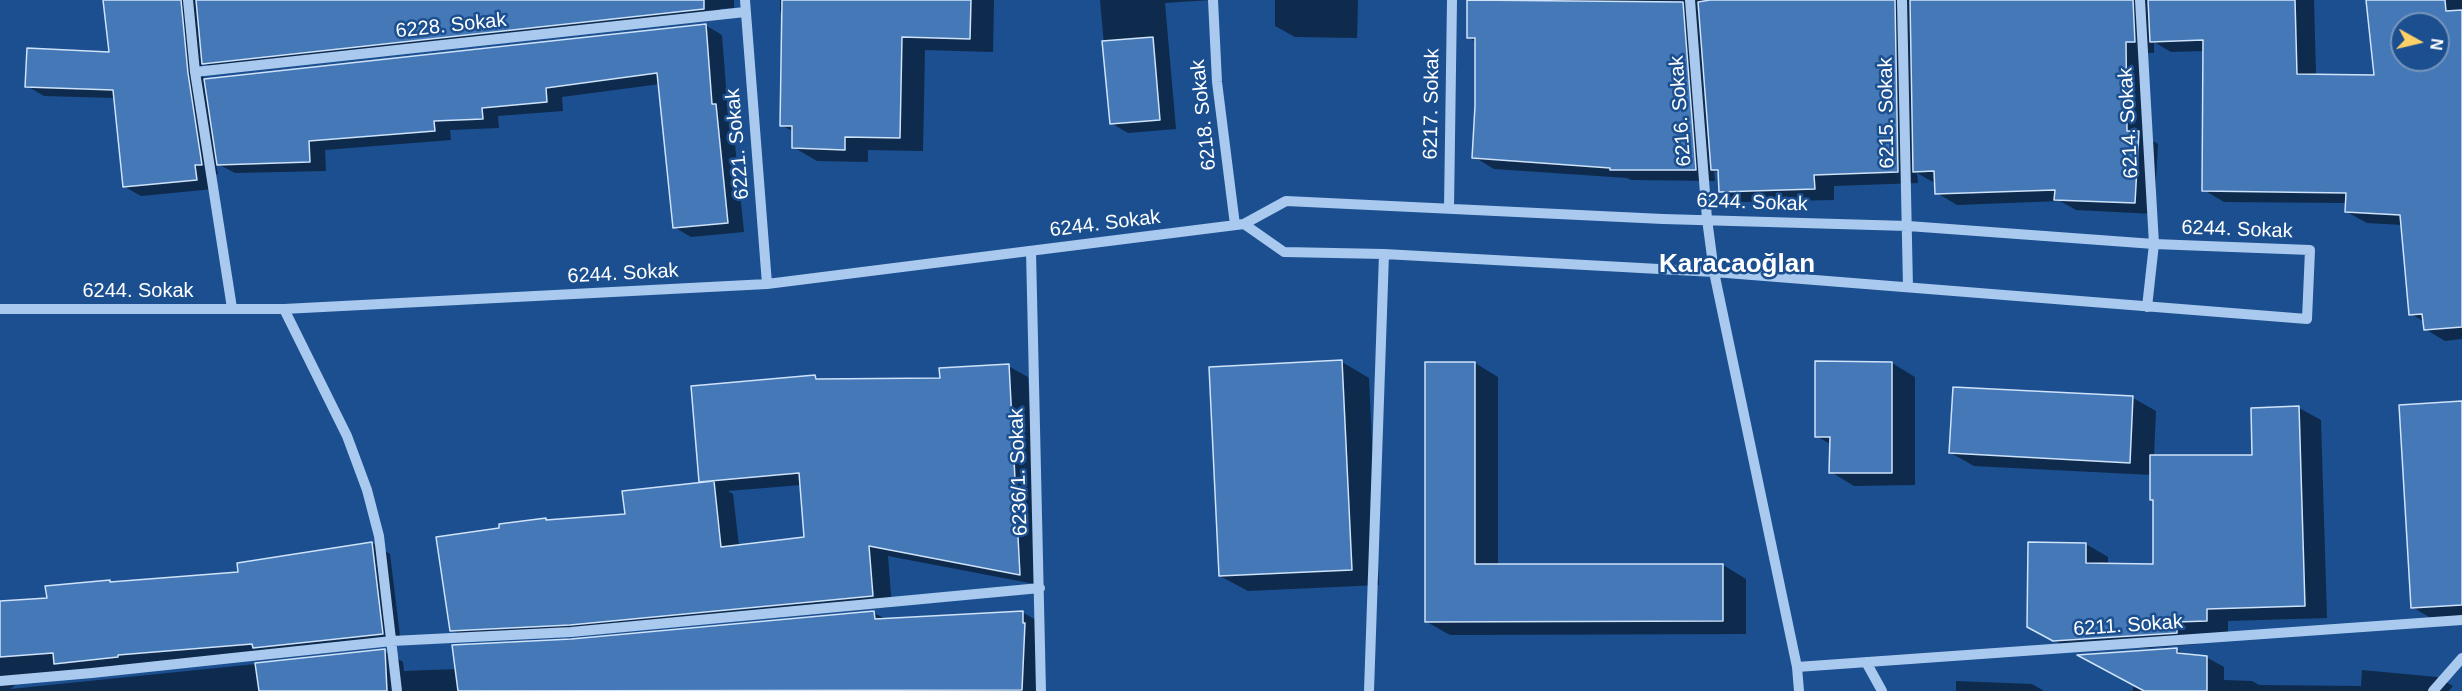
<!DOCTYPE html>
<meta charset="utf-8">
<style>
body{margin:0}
#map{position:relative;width:2462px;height:691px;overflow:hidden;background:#1b4f8f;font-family:Arial,sans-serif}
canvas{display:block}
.north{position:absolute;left:2390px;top:12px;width:60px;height:60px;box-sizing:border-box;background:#1b4f8f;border:2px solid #7695bc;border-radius:50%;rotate:98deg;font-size:16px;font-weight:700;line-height:24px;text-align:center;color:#fff}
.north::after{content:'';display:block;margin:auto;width:21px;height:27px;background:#ffd166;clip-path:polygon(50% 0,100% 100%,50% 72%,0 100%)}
</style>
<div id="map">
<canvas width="2462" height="691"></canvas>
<div class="north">N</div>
</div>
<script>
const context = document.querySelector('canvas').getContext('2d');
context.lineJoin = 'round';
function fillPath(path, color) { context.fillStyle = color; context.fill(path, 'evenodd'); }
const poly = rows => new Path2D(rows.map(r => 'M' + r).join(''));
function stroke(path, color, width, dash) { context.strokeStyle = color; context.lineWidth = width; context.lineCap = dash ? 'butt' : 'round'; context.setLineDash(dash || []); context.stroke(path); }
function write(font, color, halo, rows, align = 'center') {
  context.font = font + ' Arial,sans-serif'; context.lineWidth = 5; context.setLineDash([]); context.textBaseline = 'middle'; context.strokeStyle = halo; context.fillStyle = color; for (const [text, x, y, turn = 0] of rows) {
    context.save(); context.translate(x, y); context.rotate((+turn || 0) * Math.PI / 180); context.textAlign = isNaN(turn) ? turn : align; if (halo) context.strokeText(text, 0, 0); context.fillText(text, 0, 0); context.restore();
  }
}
const shadow = poly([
 [105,0,734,0,734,8,720,9,721,18,220,72,202,62,204,80,705,25,722,35,728,113,732,115,744,232,691,237,674,227,660,84,562,97,563,111,498,116,499,128,450,130,451,140,325,150,326,171,235,173,216,163,218,174,212,174,213,189,141,196,125,187,115,98,44,96,27,86,110,53],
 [780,0,994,0,993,52,925,50,923,151,868,150,868,162,817,161,793,147,794,132,781,125,783,15,780,12],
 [1100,0,1211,0,1165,3,1176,129,1128,133,1111,123],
 [1275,0,1358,0,1357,38,1295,37,1275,26],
 [1468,0,2314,0,2316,75,2375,76,2368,0,2462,0,2462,339,2445,341,2425,329,2425,322,2411,314,2402,225,2367,223,2347,212,2347,203,2224,202,2204,190,2205,51,2171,52,2154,42,2154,53,2146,53,2146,137,2158,144,2154,214,2076,210,2060,201,1957,205,1937,193,1935,183,1917,173,1918,183,1834,186,1834,200,1740,202,1720,191,1720,174,1714,171,1715,181,1631,180,1627,178,1494,169,1474,157,1477,106,1476,42,1468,37],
 [2402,24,2438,24,2438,60,2402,60],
 [1342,362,1369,378,1379,585,1248,591,1220,576],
 [1475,363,1498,377,1498,565,1723,565,1746,579,1746,634,1450,635,1427,622],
 [1892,363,1915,377,1915,485,1854,486,1831,472,1832,445,1816,436],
 [1008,366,1028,377,1040,585,888,556,892,607,471,641,451,630,501,529,546,520,626,515,705,484,700,481,815,376,821,380,942,380],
 [801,485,806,539,739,546,733,494,728,491],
 [1954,389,2133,398,2156,411,2154,456,2254,457,2299,408,2321,420,2327,618,2228,621,2228,632,2198,634,2198,644,2148,648,2064,646,2028,626,2086,544,2108,557,2108,565,2154,566,2154,501,2151,499,2152,475,1974,466,1951,453],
 [2462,403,2462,619,2436,621,2412,607],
 [372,543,390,554,401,644,18,683,10,689,384,651,403,662,404,671,457,669,572,641,874,613,886,619,1022,612,1041,623,1041,691,0,691,0,602,48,600,110,581,114,584,240,573],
 [2176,649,2187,656,2206,657,2224,667,2224,680,2252,681,2259,685,2361,686,2362,670,2437,677,2453,686,2449,691,2133,691,2133,687,2141,688],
 [1956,681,2032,684,2044,691,1956,691]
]);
const building = poly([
 [103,0,181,0,188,73,202,165,195,165,197,180,123,187,113,90,25,87,27,48,109,52,103,0],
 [196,0,704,0,704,9,202,64,196,0],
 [782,0,971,0,970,39,902,37,900,138,845,137,845,150,792,148,792,126,780,126,782,0],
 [1467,0,1683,2,1696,170,1610,170,1610,168,1472,158,1475,106,1475,38,1467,38,1467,0],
 [1710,0,1895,0,1898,172,1814,175,1815,189,1719,192,1718,170,1711,170,1698,2,1710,0],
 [1910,0,2133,0,2135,42,2126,42,2127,131,2139,131,2135,203,2054,200,2055,190,1935,194,1934,171,1913,172,1910,0],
 [2148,0,2295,0,2297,74,2374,75,2366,0,2445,0,2446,11,2462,10,2462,327,2424,330,2422,314,2409,315,2400,215,2345,212,2346,193,2202,191,2203,40,2150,42,2148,0],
 [2402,24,2438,24,2438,60,2402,60,2402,24],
 [706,24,712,104,716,104,728,223,673,228,657,73,546,88,547,102,482,108,483,119,434,121,435,131,309,141,310,162,217,165,204,79,706,24],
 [1153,37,1160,120,1110,124,1102,41,1153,37],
 [1342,360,1352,570,1219,576,1209,367,1342,360],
 [1815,361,1892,362,1892,473,1829,473,1830,437,1815,437,1815,361],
 [1425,362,1475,362,1475,564,1723,564,1723,621,1425,622,1425,362],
 [1009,364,1020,575,869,546,873,596,570,625,450,631,436,537,499,528,499,524,546,518,546,520,625,514,622,491,714,481,721,547,804,537,799,473,699,482,691,386,815,375,816,379,940,378,939,368,1009,364],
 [1953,387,2133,396,2130,463,1949,453,1953,387],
 [2462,401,2462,605,2411,608,2399,405,2462,401],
 [2299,406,2305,606,2207,609,2207,621,2177,622,2177,633,2053,641,2027,627,2028,542,2086,543,2086,563,2153,564,2153,500,2150,500,2150,455,2252,455,2251,408,2299,406],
 [372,542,383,634,253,648,252,644,118,655,118,657,54,664,53,653,0,657,0,601,47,598,45,586,110,580,110,582,238,572,237,563,372,542],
 [874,611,875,619,1023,611,1023,623,1025,623,1022,690,458,691,452,645,571,639,874,611],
 [2177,648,2177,653,2207,656,2207,691,2144,691,2077,655,2177,648],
 [385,649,387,691,259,691,255,663,385,649]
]);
const minor = poly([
 [188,0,195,72,232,308],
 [745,0,767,284],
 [1213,0,1217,82,1235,225],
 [1690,0,1707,219,1714,272,1797,667,1799,691],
 [1902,0,1908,287],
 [2140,0,2154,244,2147,307],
 [195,72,745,12],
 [1449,208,1452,0],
 [1031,251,1041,691],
 [0,309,284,309,767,284,1244,224,1286,201,1663,219,1908,226,2154,244,2310,250,2307,319,1714,272,1384,254,1284,252,1244,224],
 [284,309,347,436,367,490,379,536,397,691],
 [1866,662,1882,691],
 [1797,667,2462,620],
 [0,681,92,673,392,641,571,632,1040,588],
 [1369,691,1384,254],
 [2433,691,2462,658]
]);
const streetNames = [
 ["6228. Sokak",451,26,-6],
 ["6217. Sokak",1432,104,-89],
 ["6216. Sokak",1681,111,-94],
 ["6215. Sokak",1887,113,-91],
 ["6218. Sokak",1204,115,-96],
 ["6214. Sokak",2129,123,-93],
 ["6221. Sokak",738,144,-95],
 ["6244. Sokak",1752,203,2],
 ["6244. Sokak",1105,224,-7],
 ["6244. Sokak",2237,230,2],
 ["6244. Sokak",623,274,-3],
 ["6244. Sokak",138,291],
 ["6236/1. Sokak",1019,472,-92],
 ["6211. Sokak",2128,626,-4]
];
const districtNames = [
 ["Karacaoğlan",1737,265]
];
fillPath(shadow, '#0007');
fillPath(building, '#4478b7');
stroke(building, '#cfe3fa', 1.5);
stroke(minor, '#a9c9ee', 10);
write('20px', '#fff', '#1b4f8f', streetNames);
write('bold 26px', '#fff', '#1b4f8f', districtNames);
</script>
